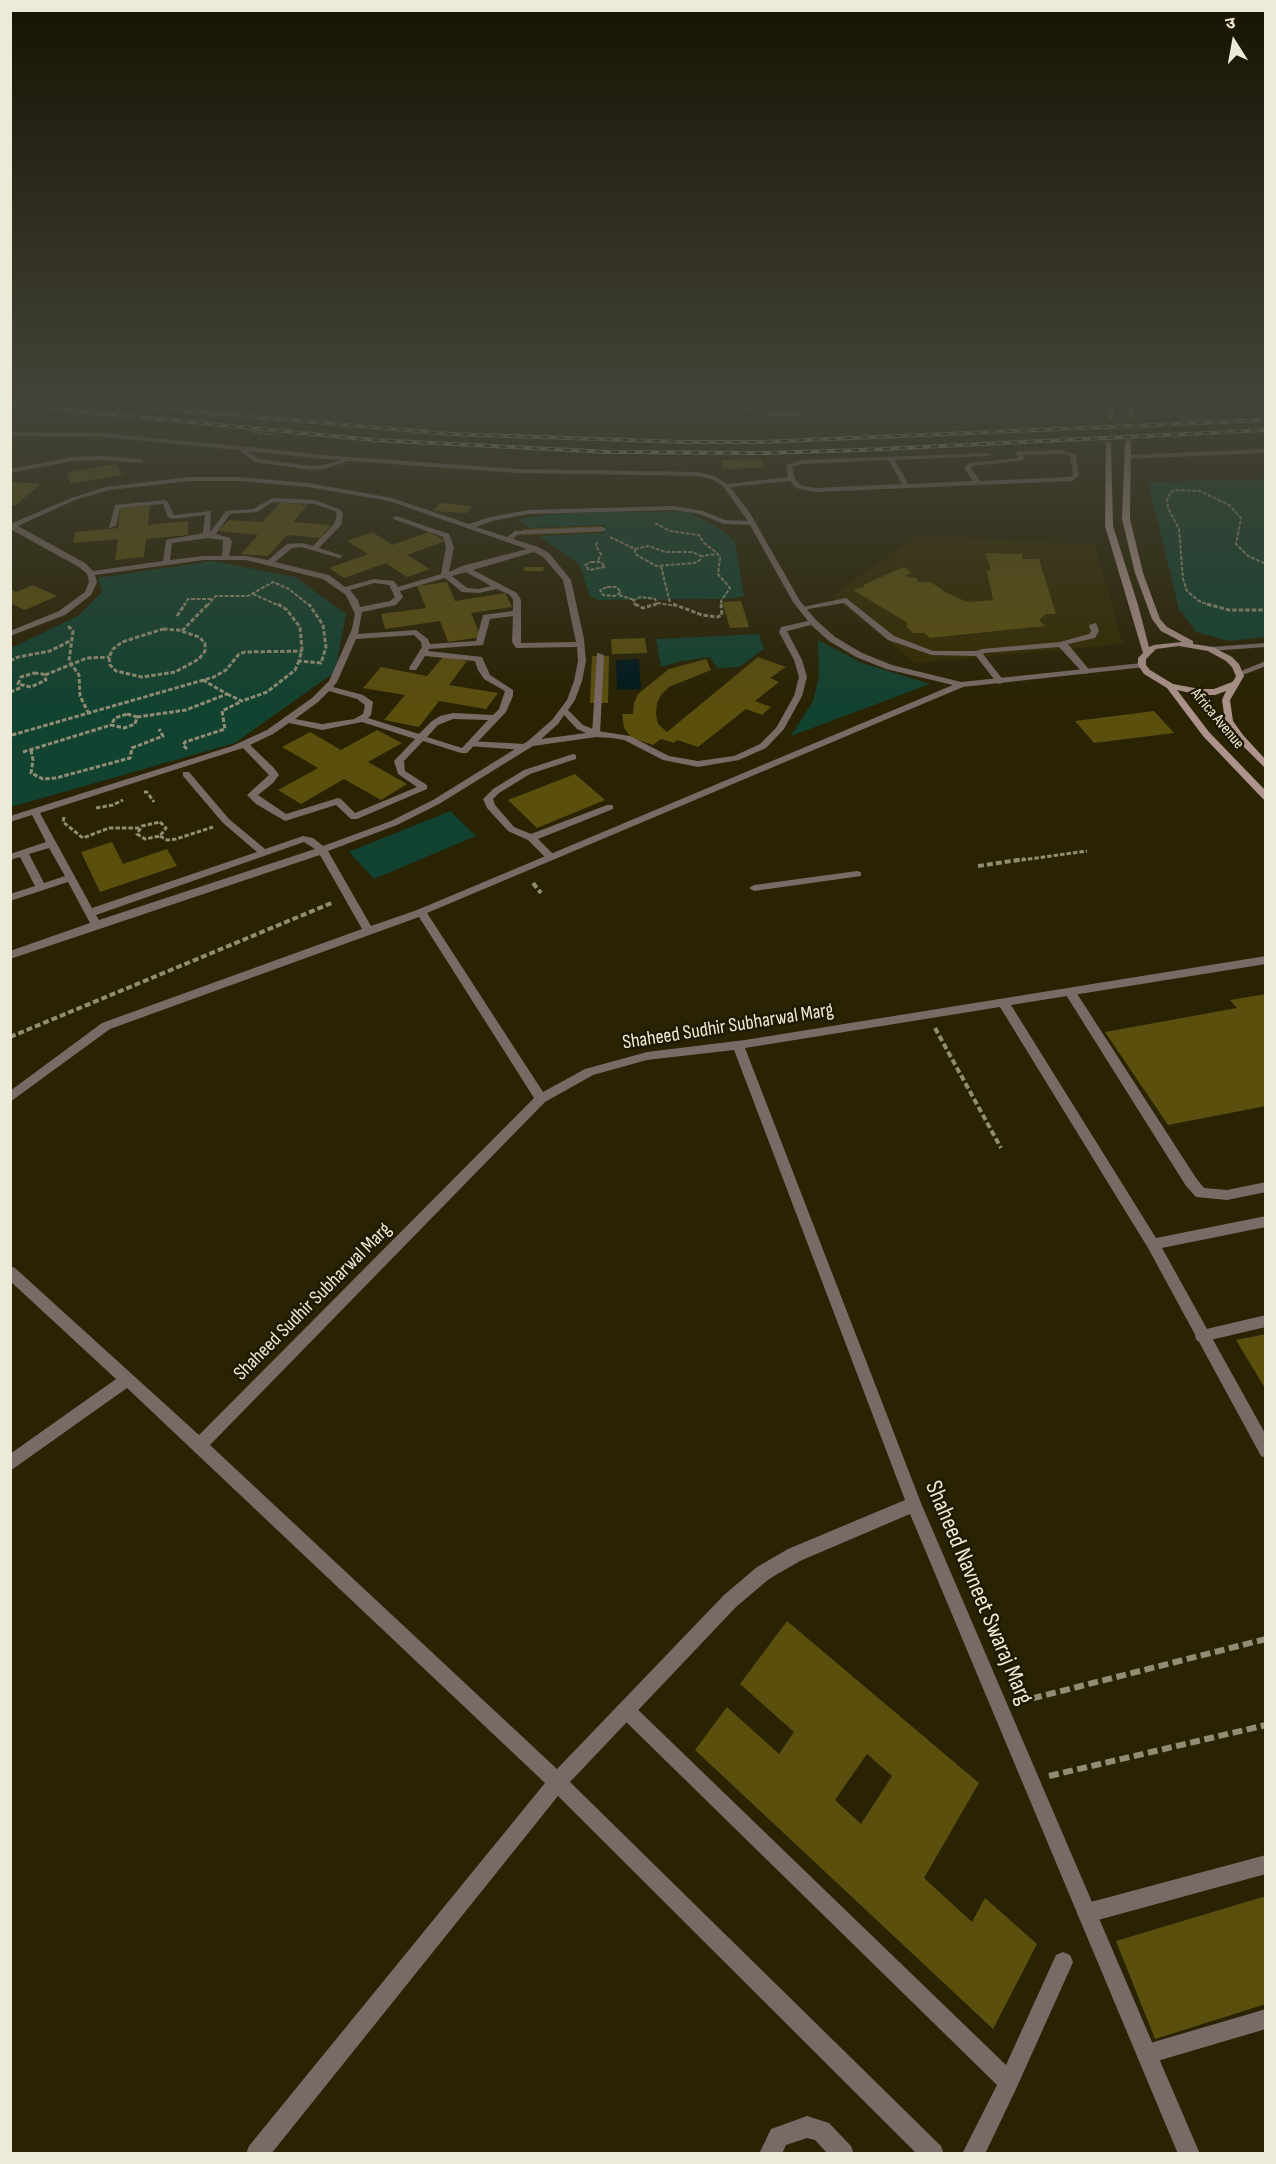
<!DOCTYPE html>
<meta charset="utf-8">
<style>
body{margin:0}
#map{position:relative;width:1276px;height:2164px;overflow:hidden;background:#292203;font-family:"Sofia Sans Condensed","Noto Sans Devanagari",sans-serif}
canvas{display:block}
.frame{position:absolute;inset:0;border:12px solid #edead7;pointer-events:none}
.north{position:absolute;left:1204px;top:12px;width:60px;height:60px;-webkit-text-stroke:4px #1f1900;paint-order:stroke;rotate:349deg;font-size:16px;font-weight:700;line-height:24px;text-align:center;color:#edead7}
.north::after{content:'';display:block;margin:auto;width:21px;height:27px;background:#edead7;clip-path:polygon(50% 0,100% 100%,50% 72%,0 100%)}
</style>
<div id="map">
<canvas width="1276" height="2164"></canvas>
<div class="frame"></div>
<div class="north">उ</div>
</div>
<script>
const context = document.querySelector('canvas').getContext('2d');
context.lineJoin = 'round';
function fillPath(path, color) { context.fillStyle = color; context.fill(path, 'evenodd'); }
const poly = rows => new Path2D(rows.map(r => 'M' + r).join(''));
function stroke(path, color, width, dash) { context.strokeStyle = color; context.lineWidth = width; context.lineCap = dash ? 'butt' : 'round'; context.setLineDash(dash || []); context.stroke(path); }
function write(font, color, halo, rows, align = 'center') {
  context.font = font + ' "Sofia Sans Condensed",sans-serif'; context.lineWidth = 5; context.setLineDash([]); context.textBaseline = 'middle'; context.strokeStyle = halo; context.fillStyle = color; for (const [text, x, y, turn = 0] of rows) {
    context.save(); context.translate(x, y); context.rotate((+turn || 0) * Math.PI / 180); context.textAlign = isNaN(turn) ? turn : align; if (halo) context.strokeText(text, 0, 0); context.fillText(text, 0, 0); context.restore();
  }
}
const built = poly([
 [918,535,1095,545,1123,644,916,663,831,596]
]);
const green = poly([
 [1265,479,1265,637,1229,641,1196,632,1179,609,1148,482],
 [687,511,719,528,735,542,744,596,725,599,598,600,590,596,579,564,540,536,605,533,604,525,528,528,518,519,559,513],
 [212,561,295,577,346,614,335,672,235,743,11,807,11,648,78,616,102,592,98,578],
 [759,634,764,649,739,667,718,668,710,657,682,661,661,667,656,639],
 [818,640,862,663,930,684,791,736,813,701,819,677],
 [450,811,476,836,374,879,349,852]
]);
const water = poly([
 [639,659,641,689,617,690,616,660]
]);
const building = poly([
 [762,459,764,468,723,469,721,460],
 [116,464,122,475,71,484,66,473],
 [13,482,41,484,16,505,10,505,10,484],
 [281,502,308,505,293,522,331,525,320,538,287,535,268,556,241,554,258,535,218,531,229,520,262,522],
 [439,503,472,506,467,513,434,511],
 [150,505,148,525,188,521,188,535,146,539,144,557,115,560,118,539,73,543,75,532,118,528,120,508],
 [601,526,602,532,523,535,523,529],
 [372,532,392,545,429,532,445,541,407,555,430,569,407,577,386,563,344,578,329,568,368,554,347,541],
 [985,553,1023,554,1022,559,1039,559,1056,614,1046,614,1039,620,1045,626,930,638,924,633,913,633,906,626,908,623,853,590,864,587,863,585,904,567,912,573,905,575,909,578,915,577,919,582,931,582,945,592,960,599,968,602,993,600,987,571,991,570],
 [525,567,544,567,543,571,524,571],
 [447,582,455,601,505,593,512,607,471,613,481,637,448,642,440,621,385,629,381,614,426,608,417,586],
 [33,585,57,596,25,610,10,603,10,589,16,592],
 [741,601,749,627,730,628,722,602],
 [645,638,647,653,612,654,611,639],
 [592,656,609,656,608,703,590,703],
 [443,657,467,661,449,685,498,693,486,709,439,701,419,727,384,720,405,695,363,688,381,667,427,676],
 [758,657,786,667,770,678,779,682,755,701,771,707,762,715,746,709,698,747,677,740,674,743,661,739,653,745,632,738,624,728,622,714,633,714,634,703,638,694,669,669,706,659,711,670,669,687,661,695,657,703,656,714,658,724,667,732],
 [1154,711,1174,733,1094,743,1075,721],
 [377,730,402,743,368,762,407,784,381,800,344,779,301,804,278,790,318,768,282,747,310,732,341,750],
 [575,774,605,800,537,828,508,800],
 [112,842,123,864,167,849,177,866,100,892,81,852],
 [1266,994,1266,1106,1168,1125,1105,1032,1237,1008,1230,1000],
 [1266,1334,1266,1390,1236,1340],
 [787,1621,979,1783,924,1878,972,1922,985,1898,1037,1944,993,2029,695,1750,727,1707,779,1754,794,1732,740,1684],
 [867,1754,892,1776,861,1824,835,1800],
 [1266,1896,1266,2004,1155,2039,1116,1941]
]);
const secondaryTunnel = poly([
 [1128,442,1131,417],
 [1108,443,1111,417]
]);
const pathFar3 = poly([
 [253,432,283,436],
 [655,523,670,531,699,535,704,543,717,553,720,558,718,574,730,588,721,601,721,606],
 [610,537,635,549,649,546,665,552,692,552,701,556],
 [597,542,596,546,601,554,598,561],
 [635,549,635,554,656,566,695,563,700,560,701,556,717,554],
 [591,562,601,562,605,567,589,570,585,565,591,562],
 [661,566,670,603],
 [607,587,616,587,621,592,615,596,603,595,600,590,607,587],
 [253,594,280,606],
 [619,595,634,600],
 [657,603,677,606],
 [184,606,188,599,212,599],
 [207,606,216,596,248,596,273,582,289,589,310,606],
 [636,606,633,601,640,597,655,599,657,603],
 [654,606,657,603],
 [1211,606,1199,601,1187,591,1183,579,1179,529,1168,508,1167,500,1170,493,1174,490,1200,491,1229,505,1241,518,1236,544,1248,556,1266,564]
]);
const pathFar2 = poly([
 [278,604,287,610,300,627,302,649,299,661,321,663,326,647,323,625,309,604],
 [635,604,643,608,656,604],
 [673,604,702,615,717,617,722,615,721,604],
 [1207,604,1229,610,1266,610],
 [177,616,185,604],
 [68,626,73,631,69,661,79,675,80,696,88,712],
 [163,629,178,630,199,637,205,643,205,651,199,659,175,672,142,677,116,671,110,665,109,657,113,649,122,642,163,629],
 [182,631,208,604],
 [10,661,18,657,50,651,70,641],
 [34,673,43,674,46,680,31,687,18,684,21,677,34,673],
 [45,675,87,658,109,657],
 [10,692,22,687],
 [227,694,242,701,267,692,295,670,299,661],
 [127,714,137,717,135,724,124,728,111,725,115,718,127,714],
 [137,717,186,710,227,694,203,680],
 [12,735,214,677,226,670,239,654,245,652,302,651],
 [187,749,183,745,185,742,225,729,222,711,242,701],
 [31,750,33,760,31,773,43,779,56,778,130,758,132,748,163,736,159,729],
 [23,752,111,725],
 [144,792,147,792,154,802],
 [96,808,113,805,123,800],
 [64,817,63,822,83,838,109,828,139,828],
 [160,822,166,828,160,836,145,839,137,834,142,826,160,822],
 [160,836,167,840,176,839,213,827],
 [1015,861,1087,851]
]);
const pathFar1 = poly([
 [978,866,1025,859],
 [533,883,541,893],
 [935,1028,1001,1148],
 [10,1037,334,902]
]);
const path = poly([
 [1018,1702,1266,1639],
 [1049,1776,1266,1725]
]);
const service = poly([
 [10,432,104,433,239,446,242,448,239,450,104,437,10,436,10,432],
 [602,527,606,529,605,531,523,534,517,535,510,542,503,540,515,531,602,527],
 [846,598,894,636,933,651,976,651,982,649,1060,642,1089,634,1091,631,1089,625,1096,623,1099,631,1095,638,1068,644,1091,672,1084,674,1059,647,984,653,983,654,1004,681,1000,684,997,683,976,656,932,655,888,640,844,603,802,610,798,608,846,598],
 [597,653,604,655,600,734,596,737,592,734,597,653],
 [470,741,525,744,530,747,525,750,467,746,465,744,470,741],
 [573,754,576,755,576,759,530,774,499,793,493,799,495,805,514,827,531,834,607,805,613,805,613,809,538,839,556,857,551,860,547,859,528,840,508,831,487,808,483,799,493,789,524,770,573,754],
 [857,871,861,872,861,876,754,891,749,888,754,885,857,871],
 [1070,988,1074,989,1196,1178,1204,1188,1227,1190,1266,1182,1266,1192,1227,1200,1196,1197,1186,1186,1066,995,1064,992,1066,989,1070,988],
 [1266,1315,1266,1327,1202,1342,1197,1341,1195,1336,1197,1331,1202,1330,1266,1315],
 [626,1701,632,1704,1006,2065,1056,1955,1063,1952,1070,1955,1073,1962,1070,1969,1016,2089,985,2154,962,2154,997,2085,620,1716,617,1710,620,1704,626,1701],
 [1266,1855,1266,1874,1087,1923,1080,1920,1077,1913,1080,1906,1087,1903,1266,1855],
 [1266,2009,1266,2029,1147,2064,1140,2061,1137,2054,1140,2047,1147,2044,1266,2009],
 [807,2116,829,2123,851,2146,854,2154,828,2154,815,2140,807,2138,786,2145,782,2154,759,2154,771,2129,807,2116]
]);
const minor = poly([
 [703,407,741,407,769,412,799,412,802,414,799,416,769,416,734,409,706,409,703,407],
 [239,446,324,455,518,469,698,472,715,476,727,484,788,477,786,465,802,460,991,453,992,454,989,456,895,460,908,484,973,481,964,468,969,463,1017,458,1018,457,1015,453,1018,451,1062,450,1076,455,1079,476,1072,481,815,492,796,488,790,481,730,487,750,513,800,601,816,620,835,637,862,653,892,665,961,682,1142,663,1146,665,1145,667,963,687,427,913,543,1092,585,1069,647,1052,745,1040,1266,956,1266,964,1011,1005,1156,1238,1266,1216,1266,1227,1162,1248,1266,1435,1266,1458,1261,1456,1148,1248,1000,1007,745,1048,921,1503,1200,2154,1178,2154,910,1514,800,1561,769,1579,736,1607,570,1782,941,2146,944,2154,917,2154,558,1796,271,2154,246,2154,249,2146,545,1783,127,1388,10,1471,10,1454,116,1379,10,1281,10,1266,15,1268,199,1435,534,1098,419,917,110,1029,10,1102,10,1091,102,1023,362,929,320,855,10,959,10,951,90,923,68,882,10,901,10,894,35,886,20,857,10,860,10,854,46,842,32,815,10,822,10,816,232,746,267,730,312,698,329,681,352,629,355,614,346,595,323,579,246,560,204,560,95,575,97,582,91,595,65,615,10,636,10,631,59,611,85,592,89,582,87,574,79,567,10,529,10,524,71,498,106,487,190,477,238,477,308,483,392,498,469,524,490,517,528,510,674,506,703,511,725,520,748,521,722,485,711,479,698,476,518,473,348,461,325,469,310,470,255,462,237,449,236,448,239,446],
 [247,451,324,459,341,460,324,465,310,466,259,459,247,451],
 [1062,454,1070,456,1073,475,1070,477,980,481,971,468,973,466,1020,461,1025,458,1023,455,1062,454],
 [889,460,902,484,815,488,800,485,795,479,792,467,802,464,889,460],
 [190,481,238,481,308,487,389,501,527,549,462,566,449,572,454,547,449,534,396,516,392,518,394,519,443,537,446,547,441,574,398,587,394,581,374,579,345,587,329,575,275,562,292,548,301,547,339,558,343,556,319,548,341,525,343,515,341,510,315,500,272,498,253,509,226,511,210,532,211,511,174,515,168,502,165,500,115,505,109,528,116,526,120,508,163,504,168,517,172,519,205,515,203,533,166,540,163,561,93,571,85,563,18,526,75,500,109,490,190,481],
 [273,502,314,504,335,511,337,515,334,524,313,546,302,543,287,544,268,560,246,556,229,556,232,542,230,538,216,534,230,514,257,512,273,502],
 [674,510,699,514,724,524,750,525,793,602,808,621,781,627,779,632,794,660,799,677,794,696,776,728,760,744,734,756,698,761,669,756,630,736,598,731,583,725,568,710,575,700,582,681,586,661,584,639,571,580,549,553,538,547,476,527,492,521,528,514,674,510],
 [208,538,223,540,222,556,204,556,170,560,172,543,208,538],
 [534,552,543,557,563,580,576,642,521,643,521,600,517,593,473,570,534,552],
 [466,572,491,586,479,589,467,588,452,576,466,572],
 [445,578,462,592,479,593,497,589,510,595,513,600,513,611,483,615,476,641,430,644,428,639,416,630,358,634,362,612,396,605,403,597,400,591,445,578],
 [374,583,389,585,395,597,390,601,360,607,358,600,350,590,374,583],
 [513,616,512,642,516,648,577,647,578,661,574,681,567,700,552,720,528,741,433,800,391,821,323,846,313,838,303,836,265,849,229,819,189,772,183,772,183,776,223,823,257,852,92,908,40,813,243,748,269,775,247,795,256,804,285,821,336,805,351,819,357,819,427,789,427,785,405,771,404,761,423,741,461,753,467,753,506,712,513,696,513,690,490,675,482,657,428,651,429,649,483,645,490,619,513,616],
 [811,625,829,641,856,657,886,669,953,685,417,910,371,926,328,851,397,825,439,804,533,746,596,737,612,738,624,740,663,760,698,767,739,760,766,748,784,729,802,696,807,677,802,660,787,631,811,625],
 [414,635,421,642,422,647,409,668,410,670,416,670,425,656,475,661,478,670,484,679,505,691,499,709,493,715,453,713,440,716,432,721,419,734,368,718,371,715,373,702,363,695,333,687,337,682,356,639,414,635],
 [329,691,357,699,365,705,363,714,354,719,322,724,295,719,318,702,329,691],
 [564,715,577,729,586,733,541,739,558,724,564,715],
 [453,719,488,720,462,748,427,737,438,725,453,719],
 [362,722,415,739,394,761,398,774,417,787,355,813,341,799,338,798,286,814,258,795,273,783,279,775,273,767,250,745,273,734,289,723,322,730,362,722],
 [304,842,315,849,99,920,96,915,304,842],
 [49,848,65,876,44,883,29,854,49,848],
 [734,1050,905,1500,788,1549,757,1567,724,1595,557,1769,210,1445,545,1102,593,1075,647,1060,734,1050],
 [1266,449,1266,453,1127,459,1124,457,1127,455,1266,449],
 [101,456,141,459,144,461,141,463,101,460,72,461,10,473,10,469,72,457,101,456]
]);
const tertiary = poly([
 [1266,643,1266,647,1210,651,1206,649,1210,647,1266,643],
 [1266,661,1266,666,1240,676,1236,673,1266,661]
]);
const secondary = poly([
 [1109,407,1115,407,1113,418,1108,417,1109,407],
 [1129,407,1135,407,1133,418,1128,417,1129,407],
 [1128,440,1131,442,1130,519,1143,573,1160,619,1167,627,1193,641,1193,644,1213,647,1232,657,1239,664,1244,676,1230,700,1233,721,1243,735,1266,760,1266,769,1236,739,1225,721,1222,700,1226,691,1215,695,1200,695,1177,690,1209,732,1266,791,1266,800,1263,799,1203,736,1167,688,1144,674,1138,665,1138,658,1143,653,1105,526,1106,442,1111,443,1113,526,1138,605,1149,647,1154,645,1182,642,1161,631,1152,619,1135,573,1122,519,1125,442,1128,440],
 [1179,646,1208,651,1226,661,1232,667,1236,676,1234,680,1232,682,1214,689,1200,689,1173,684,1150,670,1146,665,1146,659,1156,649,1179,646]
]);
const rail = poly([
 [37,407,374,440,609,452,765,453,862,450,1266,430],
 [142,407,451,434,685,442,761,442,1266,420]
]);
const pathBridge = poly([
 [253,432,282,407]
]);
const farStreetnames = [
 ["Africa Avenue",1217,719,50]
];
const streetNames = [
 ["Shaheed Sudhir Subharwal Marg",728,1027,-9],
 ["Shaheed Sudhir Subharwal Marg",313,1302,-45]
];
const nearStreetnames = [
 ["Shaheed Navneet Swaraj Marg",978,1593,67]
];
fillPath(built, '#322a00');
fillPath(green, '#124230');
fillPath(water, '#00181c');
fillPath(building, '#5b4f0d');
stroke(secondaryTunnel, '#464023', 7, [7, 4]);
stroke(pathFar3, '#918d74', 2, [4, 1.5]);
stroke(pathFar2, '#918d74', 3, [4.5, 2]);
stroke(pathFar1, '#918d74', 4, [6, 3]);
stroke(path, '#918d74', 6, [10, 4.5]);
fillPath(service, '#7a6a65');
fillPath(minor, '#7a6a65');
fillPath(tertiary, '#7a6a65');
fillPath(secondary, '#ad938b');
stroke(rail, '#c4c0aa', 4);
stroke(rail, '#1f1900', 2, [8]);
stroke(pathBridge, '#918d74', 2, [4, 1.5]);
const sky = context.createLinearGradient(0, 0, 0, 710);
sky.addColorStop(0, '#171302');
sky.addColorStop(0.57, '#434439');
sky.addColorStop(1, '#43443900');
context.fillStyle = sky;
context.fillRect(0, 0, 1276, 710);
write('16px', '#edead7', '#1f1900', farStreetnames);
write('20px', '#edead7', '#1f1900', streetNames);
write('24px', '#edead7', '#1f1900', nearStreetnames);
</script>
